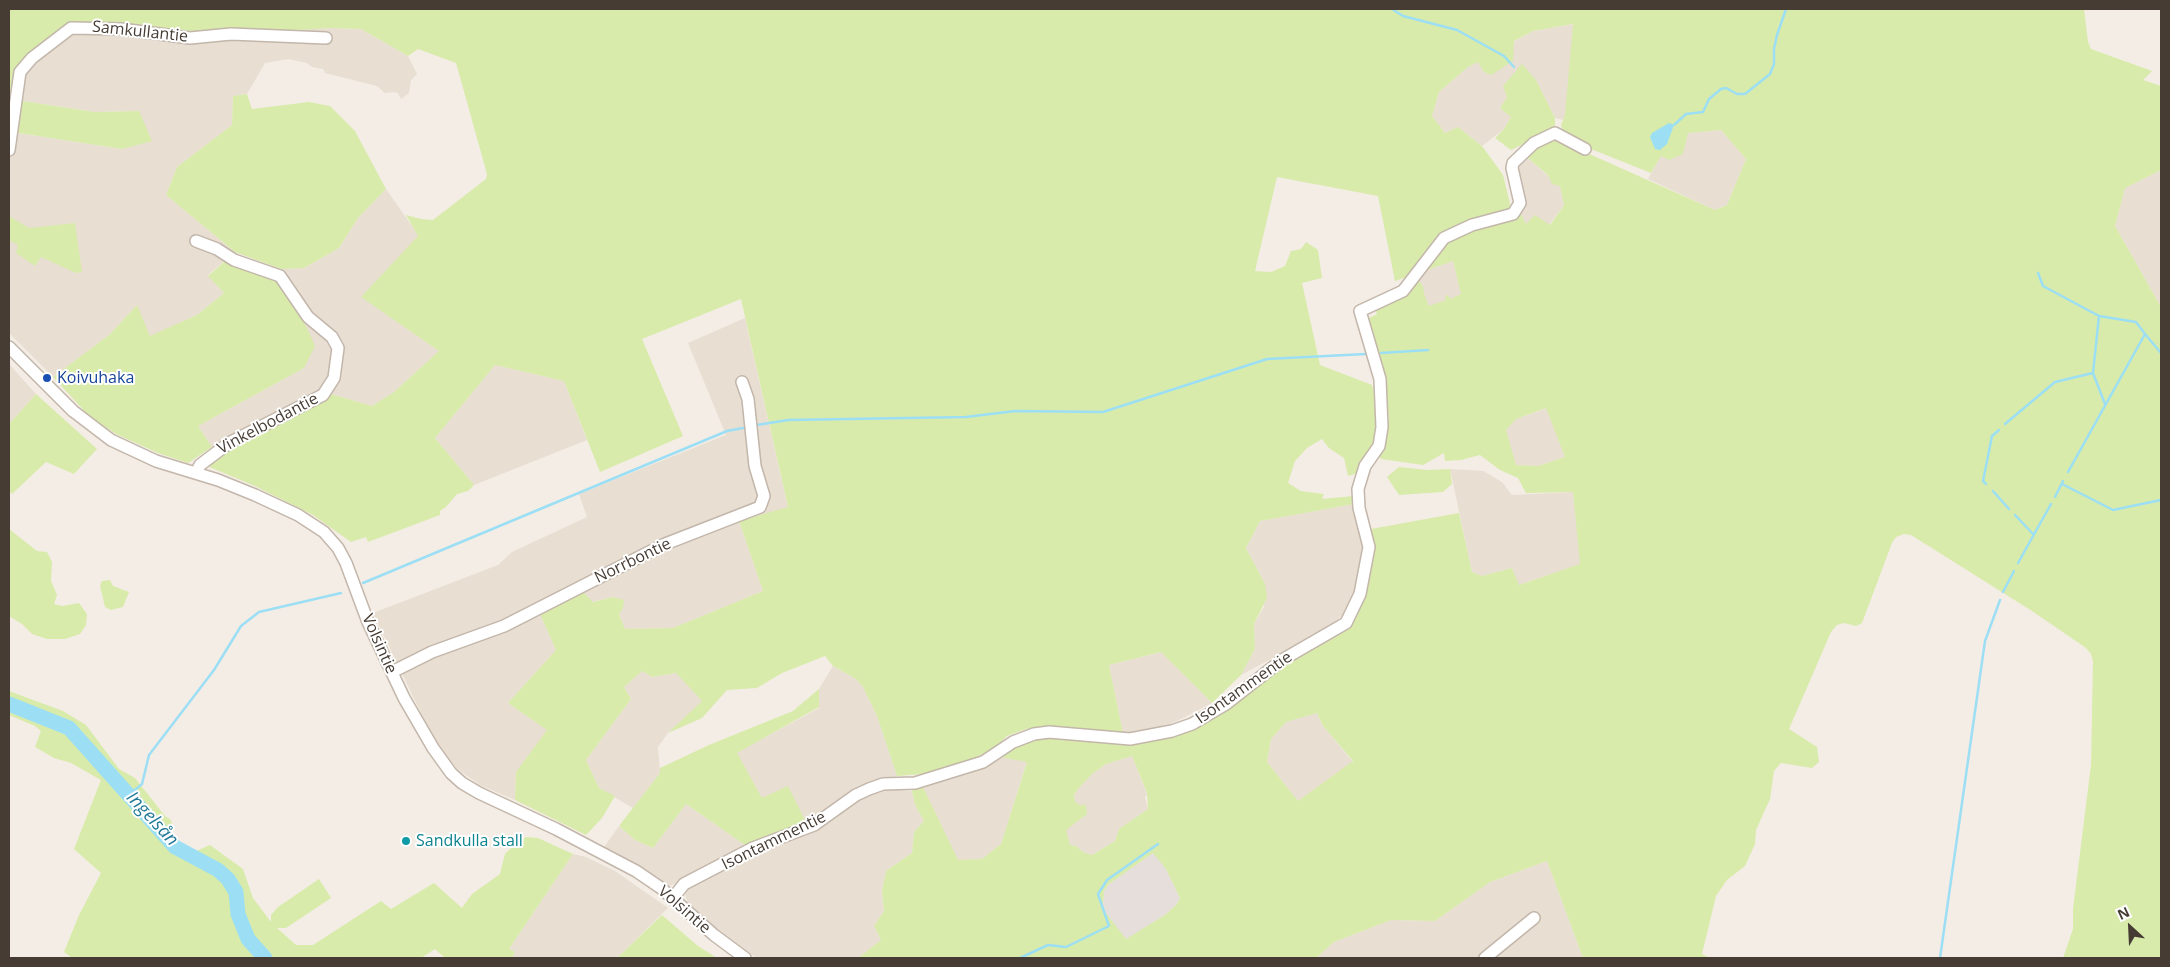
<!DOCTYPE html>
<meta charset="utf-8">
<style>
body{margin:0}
#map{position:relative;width:2170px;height:967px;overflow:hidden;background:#f4ede5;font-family:"Open Sans",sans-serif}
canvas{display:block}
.frame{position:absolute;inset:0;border:10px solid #463c34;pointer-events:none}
.north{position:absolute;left:2105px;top:902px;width:50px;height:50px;-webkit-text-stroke:4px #fff;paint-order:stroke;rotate:335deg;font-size:14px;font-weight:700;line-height:20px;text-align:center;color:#463c34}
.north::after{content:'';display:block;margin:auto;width:18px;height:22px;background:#463c34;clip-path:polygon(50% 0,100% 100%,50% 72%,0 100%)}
</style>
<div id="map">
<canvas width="2170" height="967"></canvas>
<div class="frame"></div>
<div class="north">N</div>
</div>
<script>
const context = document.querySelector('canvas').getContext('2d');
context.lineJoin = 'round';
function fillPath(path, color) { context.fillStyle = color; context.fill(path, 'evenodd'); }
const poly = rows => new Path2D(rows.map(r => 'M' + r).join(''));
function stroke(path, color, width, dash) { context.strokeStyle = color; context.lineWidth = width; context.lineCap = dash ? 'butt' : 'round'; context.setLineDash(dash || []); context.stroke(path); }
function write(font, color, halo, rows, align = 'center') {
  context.font = font + ' "Open Sans",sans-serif'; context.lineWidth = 4; context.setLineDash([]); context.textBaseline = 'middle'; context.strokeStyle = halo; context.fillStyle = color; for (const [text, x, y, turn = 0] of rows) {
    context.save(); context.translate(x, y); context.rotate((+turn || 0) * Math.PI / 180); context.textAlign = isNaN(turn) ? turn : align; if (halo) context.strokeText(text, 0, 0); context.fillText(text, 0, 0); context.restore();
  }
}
const residential = poly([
 [1593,21,1608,21,1563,120,1555,118,1536,80,1508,97,1500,108,1511,117,1504,129,1482,146,1458,127,1445,133,1432,116,1439,92,1468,67,1533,31],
 [331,28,361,29,408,56,417,74,411,80,409,93,401,99,398,93,394,92,385,93,377,86,325,73,323,69,312,67,307,63,288,59,265,63,247,94,233,96,232,125,177,167,166,195,235,252,208,275,224,293,197,315,150,337,136,306,109,335,53,377,9,333,9,150,11,132,122,149,139,111,95,112,16,100,20,72,58,32,231,32],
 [1721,130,1746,159,1727,205,1715,210,1648,179,1661,155,1687,133],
 [1524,155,1560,186,1564,205,1549,225,1525,225,1520,212,1516,164],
 [2161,170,2161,307,2115,226,2125,188],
 [386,189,419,236,362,297,439,351,394,392,372,406,331,394,213,459,212,447,198,426,304,368,286,293,276,282,281,269,304,268,339,248,358,218],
 [1453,261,1466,311,1418,315,1423,286,1417,279,1421,272],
 [745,318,788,508,739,521,763,591,673,628,625,629,613,597,540,614,556,650,508,703,548,730,516,772,515,800,480,785,460,771,445,757,432,736,373,613,498,565,512,552,587,517,579,494,726,435,688,343],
 [9,364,36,394,9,424],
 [495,365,564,381,587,440,474,485,435,438],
 [1547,408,1565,457,1538,466,1515,465,1506,430,1516,419],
 [1450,469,1483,471,1502,482,1512,495,1573,492,1581,564,1518,585,1512,568,1482,576,1472,572],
 [1354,504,1364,549,1355,595,1348,610,1334,623,1316,635,1241,675,1255,649,1254,624,1264,607,1265,584,1246,548,1260,521],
 [1162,652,1212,703,1177,721,1159,728,1123,733,1109,665],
 [833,666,856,679,863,687,877,716,897,776,856,788,807,824,762,798,736,753,819,708,819,689],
 [642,671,652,677,676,673,703,701,668,733,658,747,660,773,633,808,599,788,586,760,631,699,624,687],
 [1317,713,1323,726,1353,762,1298,801,1267,762,1271,739,1286,722],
 [1132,756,1147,794,1145,797,1148,809,1119,829,1115,841,1092,855,1083,852,1076,846,1070,845,1065,830,1087,814,1075,802,1074,795,1078,789,1092,774,1106,764],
 [1000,757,1027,761,1001,844,982,859,958,861,924,790,919,785],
 [888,789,912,791,915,805,924,821,914,832,912,853,886,871,882,891,884,911,874,926,881,940,858,958,756,958,695,913,687,901,685,894,687,887,868,793],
 [686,804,745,845,689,879,669,886,604,847,619,826,635,840,653,848],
 [573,854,586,857,615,871,668,908,617,958,512,958,515,952,509,949],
 [1547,861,1583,958,1316,958,1334,942,1391,920,1435,921,1490,882]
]);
const industrial = poly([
 [1154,852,1166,869,1180,898,1177,904,1165,915,1125,940,1106,913,1103,905,1104,891,1109,884]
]);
const green = poly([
 [9,9,2084,9,2088,42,2091,49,2152,71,2143,80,2161,86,2161,170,2125,188,2115,226,2161,307,2161,958,2063,958,2073,929,2073,909,2091,765,2093,661,2091,654,2086,648,2032,611,1911,535,1904,534,1896,537,1892,543,1862,623,1856,626,1844,623,1837,625,1831,632,1789,729,1817,747,1819,762,1812,768,1781,763,1774,771,1770,799,1756,830,1755,844,1745,866,1727,880,1716,896,1702,954,1710,958,1583,958,1547,861,1490,882,1435,921,1391,920,1334,942,1316,958,858,958,881,940,874,926,884,911,882,891,886,871,912,853,914,832,924,821,915,805,912,791,915,787,919,785,924,789,958,860,982,859,1001,844,1027,762,1000,757,1010,748,1033,737,1174,734,1214,718,1284,662,1344,630,1373,550,1371,529,1459,513,1472,572,1482,576,1512,568,1519,585,1580,564,1573,492,1526,493,1518,478,1500,470,1480,455,1461,460,1445,461,1444,453,1423,465,1381,459,1377,454,1389,417,1379,351,1367,319,1377,314,1375,309,1417,279,1423,286,1424,294,1429,306,1446,300,1445,296,1448,295,1450,299,1461,294,1453,261,1395,281,1378,196,1277,177,1255,271,1271,272,1285,266,1291,251,1301,249,1306,242,1318,250,1322,278,1302,283,1320,365,1372,385,1378,411,1377,440,1358,473,1348,476,1344,458,1329,448,1322,439,1307,448,1295,461,1288,483,1301,491,1324,494,1322,499,1353,496,1354,504,1260,521,1246,548,1265,584,1267,598,1254,624,1255,649,1241,675,1212,703,1161,652,1109,665,1123,733,1050,726,1026,729,1007,736,994,749,974,758,923,774,897,776,877,716,863,687,856,679,833,666,825,656,782,673,757,688,727,690,702,718,668,733,702,701,676,673,652,677,642,671,624,687,631,699,586,760,599,788,615,796,602,818,586,835,515,800,516,772,547,730,508,703,556,650,540,614,581,590,593,602,613,597,624,600,623,608,619,614,625,629,673,628,763,591,739,521,788,507,741,299,642,339,683,436,600,472,564,381,495,365,435,438,474,485,468,491,457,494,446,507,440,511,440,515,368,542,366,537,351,542,313,515,255,486,207,466,213,459,331,394,372,406,394,392,439,351,361,297,418,236,406,215,421,219,433,220,486,179,487,174,456,63,418,49,408,56,361,29,331,28,187,36,80,23,20,72,16,100,95,112,139,111,152,141,122,149,12,132,9,150],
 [1573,24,1565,115,1561,125,1563,132,1591,149,1651,173,1661,156,1669,160,1683,154,1688,133,1721,130,1746,159,1727,205,1715,210,1551,137,1524,155,1548,175,1552,184,1560,186,1564,205,1550,225,1535,215,1526,224,1520,212,1513,216,1503,175,1482,146,1458,127,1445,133,1432,116,1439,92,1468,67,1478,62,1484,72,1491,75,1513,61,1514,41,1533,31],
 [1546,408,1565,457,1538,466,1516,465,1506,430,1516,419],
 [1317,713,1323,726,1353,761,1298,801,1267,762,1271,739,1286,722],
 [1132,756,1147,793,1148,809,1119,829,1115,841,1092,855,1083,852,1076,846,1070,845,1066,830,1087,814,1086,805,1080,805,1075,802,1074,795,1078,789,1092,774,1106,764],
 [1153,853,1166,869,1180,898,1177,904,1165,915,1126,939,1106,913,1103,905,1104,891,1109,884],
 [1522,64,1536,80,1555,118,1555,126,1538,137,1511,150,1495,138,1504,129,1511,117,1500,108,1507,97,1503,86],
 [247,94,252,109,309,102,330,106,355,131,386,189,358,218,339,248,304,268,281,269,235,252,166,195,177,167,232,125,233,96],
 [9,216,29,228,75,223,82,272,76,273,41,257,35,266,16,253,18,245,9,240],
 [225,261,276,282,286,293,307,328,315,346,304,368,198,426,212,447,188,463,158,453,116,434,89,416,53,377,109,335,137,305,150,336,197,315,224,293,208,276],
 [36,394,97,449,74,474,46,462,12,494,9,491,9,424],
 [1399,467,1428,470,1450,469,1452,484,1443,492,1399,495,1387,477],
 [9,529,37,551,47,552,52,562,51,581,57,595,54,604,62,606,79,603,87,614,86,625,80,634,65,639,47,639,32,634,22,624,9,616],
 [110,580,113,586,129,592,123,607,111,610,105,607,100,586,102,581],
 [819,689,819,707,737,753,762,798,788,786,807,824,745,845,686,804,653,848,635,840,619,826,660,773,660,768,709,745,793,711],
 [9,691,63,711,86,725,119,769,135,778,165,816,171,820,173,829,169,832,172,841,183,851,194,852,210,845,243,869,253,898,271,922,271,915,278,907,319,879,331,898,286,928,277,928,296,945,313,945,381,901,391,909,434,883,462,908,472,894,500,874,505,854,514,845,526,837,538,838,573,854,509,949,515,952,512,958,445,958,435,949,421,958,72,958,64,952,79,915,101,873,74,849,101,780,71,763,54,758,35,747,41,731,35,726,9,715],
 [662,915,698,946,717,958,617,958]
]);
const water = poly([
 [1669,123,1674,125,1667,144,1660,150,1655,149,1650,137,1652,133]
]);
const stream = poly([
 [1392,9,1403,16,1457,30,1504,56,1514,67],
 [1674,125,1686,114,1703,112,1709,99,1721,89,1726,88,1737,94,1745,94,1770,74,1774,64,1774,49,1777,35,1786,9],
 [2038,273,2043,286,2099,316,2136,322,2145,334],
 [2099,316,2093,373,2105,404],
 [1381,353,1428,350],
 [2005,424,2055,382,2093,373],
 [757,425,788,420,966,417,1015,411,1103,412,1267,359,1366,354],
 [2068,472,2145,334,2161,353],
 [1986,484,1983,481,1992,436,1999,430],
 [2062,484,2113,510,2161,500],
 [1993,491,2009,509],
 [2055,497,2063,481],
 [2015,515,2033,534],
 [2018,563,2051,504],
 [363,583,727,431,743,428],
 [2003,592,2014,571],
 [129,795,142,784,149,755,214,670,241,626,259,612,341,593],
 [1020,958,1048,945,1066,947,1109,926,1098,894,1107,880,1158,844],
 [1940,958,1985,641,2000,600]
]);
const river = poly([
 [9,704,69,728,175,847,218,870,228,879,236,892,238,914,248,939,265,958]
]);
const minor = poly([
 [9,150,20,72,32,58,71,28,121,29,190,38,231,34,326,38],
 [9,347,73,411,111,440,156,461,218,480,255,495,298,515,324,532,338,548,346,563,368,622,404,698,433,748,451,773,462,783,479,793,556,829,636,871,661,888,714,935,745,958],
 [196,473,200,465,229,443,323,395,334,378,338,348,332,337,308,317,280,276,234,260,217,249,196,241],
 [392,672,432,652,504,626,665,544,760,507,764,496,755,466,748,399,742,382],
 [673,898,684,884,753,848,814,825,856,795,869,789,883,784,915,783,983,762,1013,742,1034,734,1049,732,1130,739,1172,731,1192,724,1226,704,1282,660,1346,623,1360,594,1369,547,1359,508,1358,489,1365,466,1379,446,1382,427,1380,379,1360,311,1403,291,1444,238,1472,225,1513,214,1520,203,1512,168,1513,163,1534,143,1555,133,1585,149],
 [1485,958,1534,918]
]);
const markers = [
 [47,378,5,"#1a4fb4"],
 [406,841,5,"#0f9aa8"]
];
const streetNames = [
 ["Samkullantie",140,32,6],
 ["Vinkelbodantie",268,424,-28],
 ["Norrbontie",633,561,-26],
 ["Volsintie",379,644,66],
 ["Isontammentie",1244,688,-35],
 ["Isontammentie",774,841,-26],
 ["Volsintie",684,910,41]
];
const transitNames = [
 ["Koivuhaka",57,378]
];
const cultureNames = [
 ["Sandkulla stall",416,841]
];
const waterNames = [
 ["Ingelsån",152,819,47]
];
fillPath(residential, '#e8ded2');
fillPath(industrial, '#e6deda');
fillPath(green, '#d8ebaa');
fillPath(water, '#9cdff5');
stroke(stream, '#9cdff5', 2.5);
stroke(river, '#9cdff5', 15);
stroke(minor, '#c3b6aa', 14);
stroke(minor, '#fff', 11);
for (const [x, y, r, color] of markers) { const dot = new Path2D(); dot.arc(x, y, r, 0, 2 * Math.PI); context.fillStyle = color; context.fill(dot); stroke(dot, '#fff', 2); }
write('16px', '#463c34', '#fff', streetNames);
write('16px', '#164399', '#fff', transitNames, 'left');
write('16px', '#0d838f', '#fff', cultureNames, 'left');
write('italic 18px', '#217998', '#fff', waterNames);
</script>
